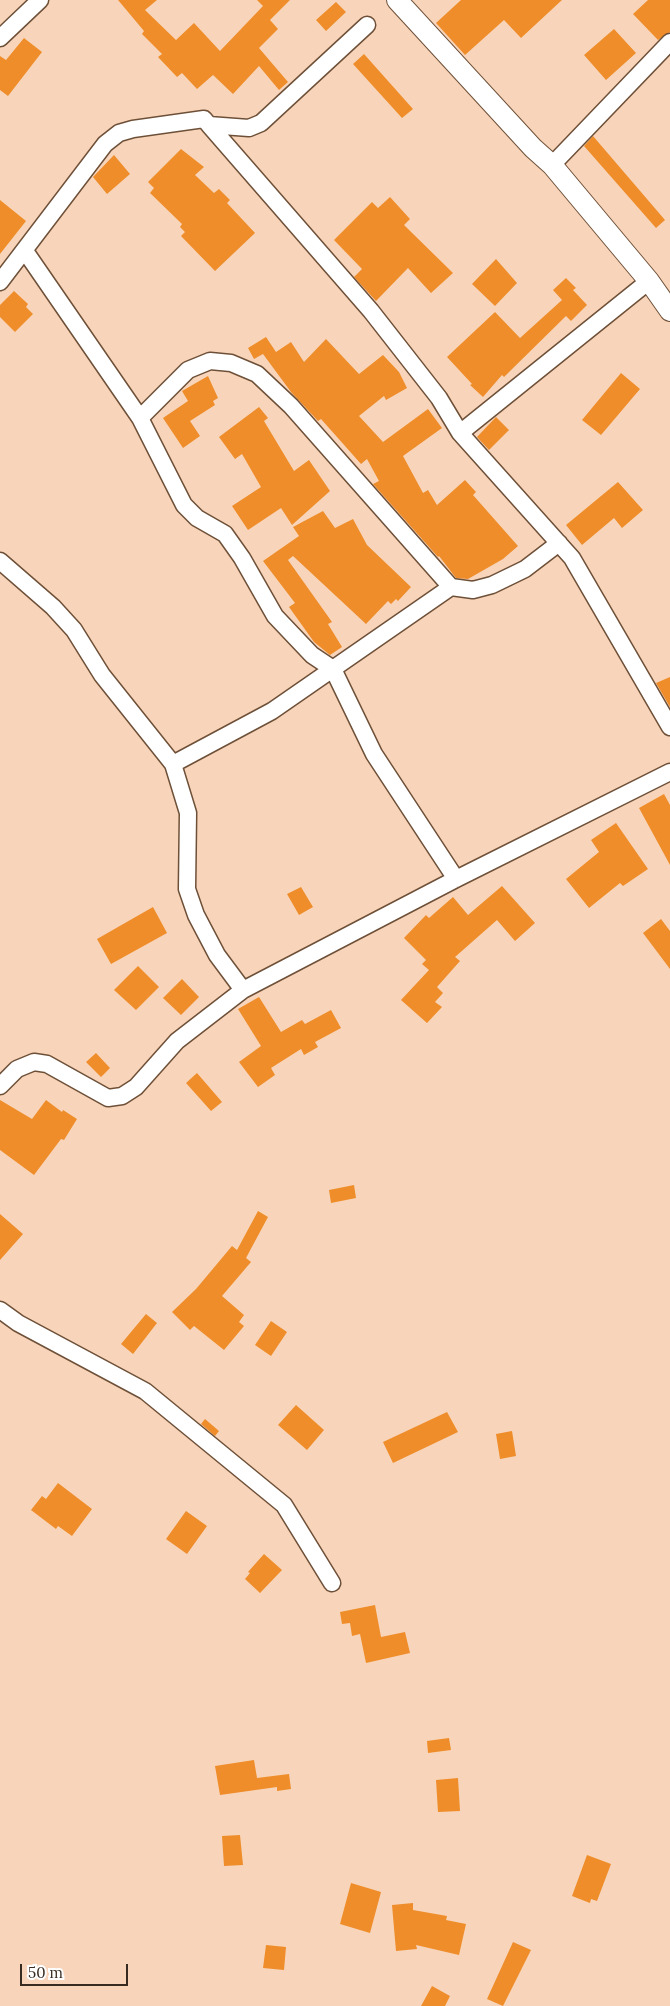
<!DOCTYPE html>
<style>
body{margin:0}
#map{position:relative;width:670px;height:2006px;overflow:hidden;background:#f8d5ba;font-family:Lora,serif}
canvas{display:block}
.scale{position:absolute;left:20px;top:1964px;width:108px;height:22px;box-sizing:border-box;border:2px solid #372a20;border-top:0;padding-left:6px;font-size:15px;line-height:18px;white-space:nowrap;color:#372a20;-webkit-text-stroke:4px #fefefe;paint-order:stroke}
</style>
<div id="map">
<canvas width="670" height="2006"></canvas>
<div class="scale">50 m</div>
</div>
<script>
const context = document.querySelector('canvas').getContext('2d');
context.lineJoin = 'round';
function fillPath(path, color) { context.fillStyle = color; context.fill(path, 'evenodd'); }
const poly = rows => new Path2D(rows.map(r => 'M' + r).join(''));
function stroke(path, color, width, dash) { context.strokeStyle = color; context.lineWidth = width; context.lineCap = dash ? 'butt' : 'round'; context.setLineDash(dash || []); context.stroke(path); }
const building = poly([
 [118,0,157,0,145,10,176,40,194,23,220,51,263,6,257,0,290,0,270,20,278,29,259,48,288,82,279,90,259,66,233,94,213,75,197,89,182,73,177,77,158,57,162,54,142,34,144,31],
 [461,0,562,0,521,38,504,20,465,55,436,23],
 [648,0,670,0,670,32,658,40,633,14],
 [336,2,346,12,326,31,316,20],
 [614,29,636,53,606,80,584,55],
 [24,38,42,52,8,96,0,90,0,56,6,60],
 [364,54,413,109,402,118,353,64],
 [593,136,665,220,656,228,584,146],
 [181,149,204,167,195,175,214,193,219,189,230,200,227,203,255,233,215,271,181,236,185,232,180,227,182,224,150,193,154,188,148,182],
 [114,155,130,174,107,194,93,177],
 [390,197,410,219,404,225,453,273,431,293,408,268,376,301,354,277,362,269,334,240,372,202,378,208],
 [0,200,26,221,0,254],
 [496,259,517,283,495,306,472,284],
 [566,278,576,288,573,290,587,305,571,321,566,316,504,377,502,375,483,397,470,385,472,384,447,357,495,312,520,338,562,300,553,290],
 [14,291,28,304,26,307,33,314,15,332,0,317,0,305],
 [266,337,276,352,291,342,304,362,326,339,359,374,383,355,399,372,407,388,386,400,384,396,359,416,383,442,428,409,442,428,403,456,423,493,428,490,437,505,465,480,476,492,473,495,518,546,503,559,468,579,456,578,439,556,438,557,373,484,379,481,367,459,361,464,321,419,318,421,291,392,263,354,254,359,248,348],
 [621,373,640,389,601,435,582,420],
 [208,376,218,398,213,401,215,405,190,421,200,436,183,448,163,418,188,401,182,391],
 [259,407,268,418,264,421,294,471,309,460,330,491,292,525,281,508,248,530,232,506,261,487,242,454,235,459,219,437],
 [496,417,509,430,489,450,477,437],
 [618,482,643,510,622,528,614,518,582,545,566,525],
 [323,511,335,528,353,519,367,545,411,587,398,601,396,599,391,604,388,601,366,624,293,556,288,560,332,622,328,624,342,647,330,655,314,642,289,607,295,603,263,561,299,536,293,527],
 [670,677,670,707,656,683],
 [664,794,670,805,670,865,639,808],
 [616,823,648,869,623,886,620,883,589,908,566,879,599,852,591,840],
 [502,886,535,923,515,941,497,920,455,957,460,961,437,987,443,993,435,1002,442,1007,427,1023,401,1000,429,970,422,964,426,960,404,938,426,915,429,918,453,897,468,915],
 [301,887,313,907,299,915,287,894],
 [153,907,167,933,111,964,97,939],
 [661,919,670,931,670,969,643,933],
 [138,966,159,987,136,1010,114,990],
 [182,979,199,997,181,1015,163,998],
 [259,997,281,1032,302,1020,305,1024,331,1010,341,1028,315,1042,318,1047,304,1055,301,1049,271,1068,275,1075,258,1087,239,1062,261,1046,238,1009],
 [96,1053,110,1068,101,1077,86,1062],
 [197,1073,222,1102,211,1111,186,1083],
 [0,1100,32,1119,46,1100,62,1112,63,1110,77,1119,64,1140,61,1139,34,1175,0,1150],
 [354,1185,356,1198,331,1203,329,1190],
 [258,1211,268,1217,246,1258,251,1262,222,1296,244,1315,239,1322,244,1326,224,1350,194,1326,190,1330,172,1312,196,1289,232,1246,237,1250],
 [0,1214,23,1234,0,1260],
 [146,1314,157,1323,133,1354,121,1344],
 [271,1321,287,1332,271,1356,255,1345],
 [296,1405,324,1430,307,1450,278,1425],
 [447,1412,458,1432,393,1463,383,1442],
 [205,1419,219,1431,215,1436,201,1424],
 [512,1431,516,1456,500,1459,496,1434],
 [58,1483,92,1509,72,1536,58,1526,56,1529,31,1510,42,1496,46,1499],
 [186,1511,207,1526,187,1554,166,1539],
 [264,1554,282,1570,260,1593,245,1579,250,1573,248,1572],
 [375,1605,381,1637,405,1632,410,1653,366,1663,360,1634,352,1636,350,1623,342,1624,340,1612],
 [449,1738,451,1750,428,1753,427,1741],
 [254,1760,257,1778,289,1774,291,1789,277,1791,277,1787,220,1795,215,1766],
 [458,1778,460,1811,438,1812,436,1780],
 [240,1835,243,1865,224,1866,222,1836],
 [587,1855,611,1864,597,1901,591,1899,590,1903,572,1896],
 [351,1883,381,1892,370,1933,340,1924],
 [413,1903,413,1910,447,1916,446,1920,466,1924,459,1955,416,1945,417,1949,396,1951,392,1905],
 [513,1942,531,1950,503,2006,487,1999],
 [266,1945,286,1947,284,1970,263,1968],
 [432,1986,450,1996,445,2006,421,2006]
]);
const minor = poly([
 [0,38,40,0],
 [209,125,371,311,439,398,460,433,572,558,670,727],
 [552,165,670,42],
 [25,251,140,418,184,505,197,518,225,534,242,558,275,616,312,655,333,669,374,754,456,879],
 [0,282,105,144,119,133,133,129,204,119,209,125,249,128,261,123,367,25],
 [140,418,188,370,210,361,231,363,257,374,291,406,451,587,473,590,492,585,525,569,559,543],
 [460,433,649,281],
 [0,561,53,607,74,630,102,675,173,764,188,813,187,889,196,915,217,955,243,990],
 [173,764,272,711,451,587],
 [0,1086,17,1069,34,1062,47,1064,108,1098,122,1096,136,1087,177,1041,243,990,456,879,670,772],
 [0,1310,18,1323,145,1391,284,1505,332,1583]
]);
const major = poly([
 [397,0,533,148,552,165,649,281,670,311]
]);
fillPath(building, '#ee8d2a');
stroke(minor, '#6e5038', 19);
stroke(major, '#6e5038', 22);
stroke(minor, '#fff', 16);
stroke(major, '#fff', 20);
</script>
